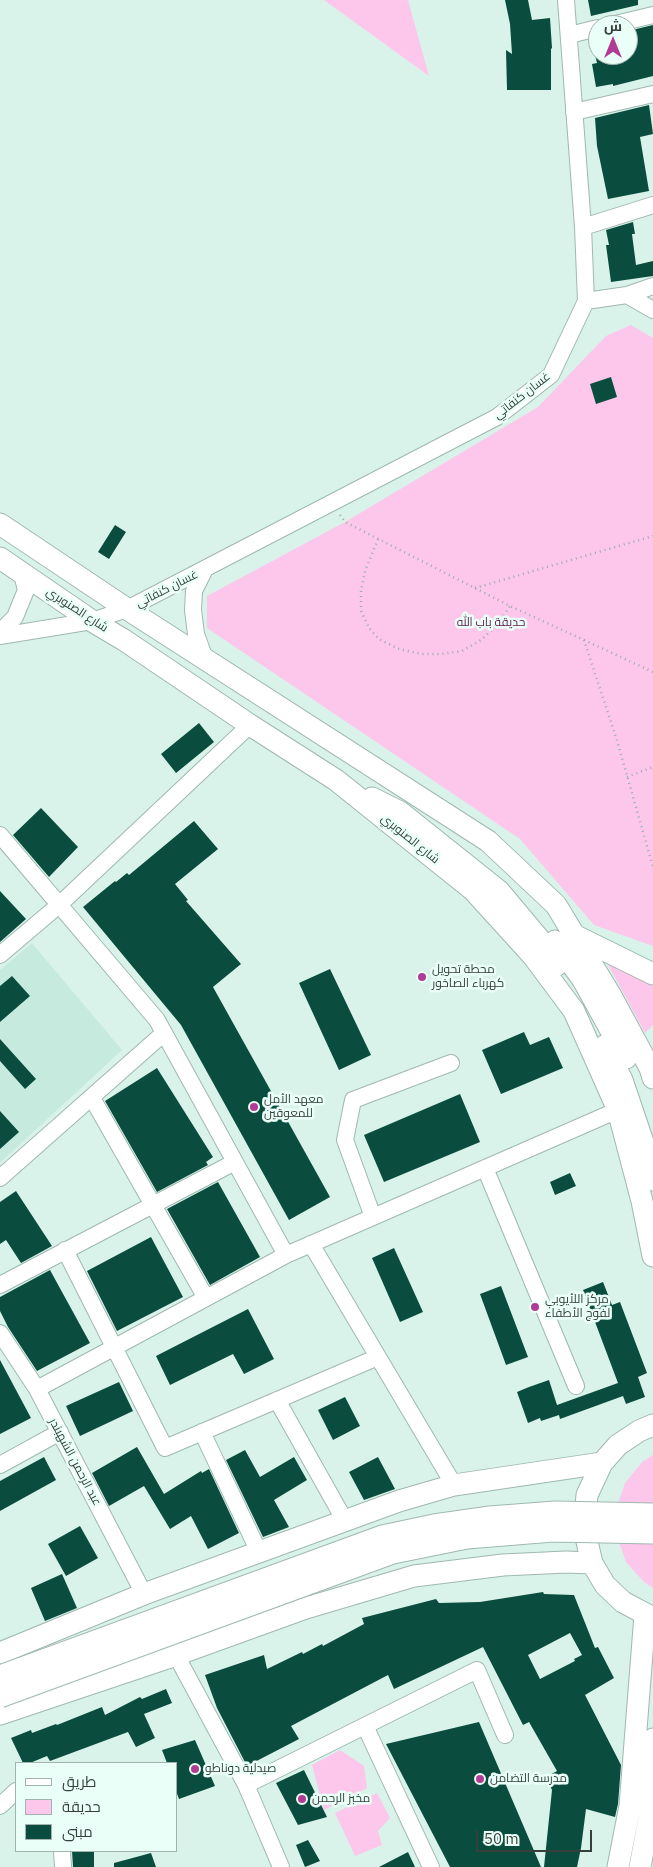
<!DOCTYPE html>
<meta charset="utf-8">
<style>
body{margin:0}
#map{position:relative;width:653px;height:1867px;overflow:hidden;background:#d9f3ea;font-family:"IBM Plex Sans",Cairo,sans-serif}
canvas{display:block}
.legend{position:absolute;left:15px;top:1762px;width:162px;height:90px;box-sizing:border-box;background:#eafff8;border:1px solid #a2b2ad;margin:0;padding:6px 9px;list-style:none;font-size:15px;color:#353f3c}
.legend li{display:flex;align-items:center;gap:10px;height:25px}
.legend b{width:25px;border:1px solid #a2b2ad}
.north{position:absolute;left:588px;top:15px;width:50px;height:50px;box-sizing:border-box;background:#eafff8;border:1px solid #a2b2ad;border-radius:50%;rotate:0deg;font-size:14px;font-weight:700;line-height:20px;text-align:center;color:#353f3c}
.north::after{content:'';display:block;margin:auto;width:18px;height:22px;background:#b13c95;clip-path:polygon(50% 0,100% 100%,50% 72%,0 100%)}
.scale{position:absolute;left:476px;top:1830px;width:116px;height:22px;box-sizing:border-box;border:2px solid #353f3c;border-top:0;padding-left:6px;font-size:15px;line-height:18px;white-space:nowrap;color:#353f3c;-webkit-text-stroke:4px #eafff8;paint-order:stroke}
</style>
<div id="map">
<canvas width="653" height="1867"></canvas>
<ul class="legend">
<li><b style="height:6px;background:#fff"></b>طريق</li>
<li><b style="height:14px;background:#fdc6eb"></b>حديقة</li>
<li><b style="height:14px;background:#0a4d3e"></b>مبنى</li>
</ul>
<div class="north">ش</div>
<div class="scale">50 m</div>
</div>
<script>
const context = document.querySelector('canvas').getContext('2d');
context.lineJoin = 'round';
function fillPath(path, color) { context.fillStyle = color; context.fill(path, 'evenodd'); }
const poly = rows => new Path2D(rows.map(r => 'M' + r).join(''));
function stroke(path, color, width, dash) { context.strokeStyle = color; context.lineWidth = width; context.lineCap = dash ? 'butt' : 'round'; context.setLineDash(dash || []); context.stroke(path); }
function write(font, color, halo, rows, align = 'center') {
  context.font = font + ' "IBM Plex Sans",Cairo,sans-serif'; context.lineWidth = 5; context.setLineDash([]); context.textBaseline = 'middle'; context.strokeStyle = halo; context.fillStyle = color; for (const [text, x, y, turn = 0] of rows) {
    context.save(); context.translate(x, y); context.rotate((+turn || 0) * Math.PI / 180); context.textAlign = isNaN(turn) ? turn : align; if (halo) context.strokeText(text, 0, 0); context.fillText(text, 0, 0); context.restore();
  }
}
const built = poly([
 [32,943,122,1050,0,1163,0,970]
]);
const green = poly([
 [324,0,408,0,429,76],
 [631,325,653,338,653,946,594,925,520,839,207,628,207,596,345,522,538,407,606,336],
 [605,959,653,983,653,1025,645,1033],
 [653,1455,653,1588,644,1582,626,1562,617,1536,616,1509,625,1483,642,1462],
 [340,1750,364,1766,367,1788,324,1810,312,1765],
 [377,1793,390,1818,378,1831,382,1845,355,1856,335,1813]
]);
const building = poly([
 [505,0,528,0,532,20,550,18,552,48,551,49,551,90,507,90,506,50,512,54,510,24],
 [588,0,638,0,638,5,591,16],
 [653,25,653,76,613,86,613,84,596,87,592,64,597,63,595,55,628,55,628,31],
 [649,105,653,134,640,137,649,191,608,199,597,146,595,118],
 [633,222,635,234,632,234,636,265,653,261,653,276,611,282,606,245,609,245,606,230],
 [611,377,617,397,596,404,590,384],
 [115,525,126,532,109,559,98,552],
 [199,723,214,742,176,773,161,754],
 [41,808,78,847,49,877,13,835],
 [194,821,218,849,175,884,188,900,186,901,241,964,213,987,330,1197,289,1220,181,1025,83,907,115,881,116,882,127,873,129,875],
 [0,891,26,919,0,942],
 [330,969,371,1055,339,1070,299,983],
 [12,976,30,996,0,1022,0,986],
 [524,1032,530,1045,549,1037,563,1068,501,1094,482,1050],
 [0,1039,36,1079,25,1089,0,1061],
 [157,1068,213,1157,206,1162,208,1165,157,1192,105,1101],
 [460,1094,480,1142,384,1182,364,1135],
 [0,1111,19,1132,0,1149],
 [570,1173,576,1186,555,1195,550,1182],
 [218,1182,260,1257,210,1285,167,1209],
 [16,1191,52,1246,21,1263,6,1240,0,1244,0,1202],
 [151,1237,183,1297,117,1331,87,1271],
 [394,1248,423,1312,400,1322,372,1258],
 [50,1270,90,1343,37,1371,8,1327,0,1311,0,1297],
 [603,1282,612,1305,620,1302,647,1373,638,1377,645,1397,626,1404,623,1396,560,1419,559,1415,541,1421,540,1418,528,1423,517,1392,529,1387,549,1380,557,1405,618,1383,583,1290],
 [501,1286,528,1357,506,1365,480,1294],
 [248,1309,274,1359,244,1374,233,1354,170,1385,156,1356],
 [0,1360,31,1418,0,1434],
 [119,1382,133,1411,80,1436,66,1406],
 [345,1397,360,1426,333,1440,318,1410],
 [137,1447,164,1494,201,1471,202,1473,209,1469,239,1533,208,1549,191,1516,170,1529,144,1486,109,1506,92,1473],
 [245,1450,260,1477,294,1457,307,1480,274,1500,289,1527,263,1537,226,1460],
 [44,1457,56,1480,0,1511,0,1481],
 [378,1457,395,1489,364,1500,349,1472],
 [80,1526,98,1558,66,1576,48,1544],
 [62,1574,77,1608,45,1621,31,1588],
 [543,1592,544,1594,574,1595,595,1648,598,1647,614,1678,585,1695,621,1765,618,1804,615,1817,586,1809,581,1848,577,1867,544,1867,552,1790,546,1777,557,1771,529,1722,523,1725,483,1647,394,1689,388,1675,291,1726,299,1739,247,1766,217,1708,205,1675,264,1655,267,1669,302,1652,303,1654,322,1644,323,1646,364,1624,362,1618,436,1599,439,1603,480,1602],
 [570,1633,582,1655,574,1659,575,1661,540,1679,528,1655],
 [166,1689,172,1703,144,1714,155,1738,136,1747,128,1732,50,1761,47,1756,30,1763,23,1763,11,1738,31,1730,32,1733,56,1724,57,1725,102,1707,105,1715,140,1697,142,1699],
 [479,1722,541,1867,450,1867,386,1744],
 [195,1740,215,1786,179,1799,176,1791,176,1763,167,1763,162,1750],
 [304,1770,327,1817,298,1825,276,1783],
 [308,1840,320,1861,305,1867,296,1845],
 [72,1851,94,1851,94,1867,73,1867],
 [408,1852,415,1867,379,1867],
 [151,1853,156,1867,114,1867,114,1863]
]);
const path = poly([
 [340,515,345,522,510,606,584,640,616,737,653,867],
 [378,539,365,571,361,591,361,611,369,628,379,639,399,649,421,654,441,654,462,651,481,640,498,624,510,606],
 [475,588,653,536],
 [584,640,653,672],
 [627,777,653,767]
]);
const minor = poly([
 [611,25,653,15],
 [569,35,598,28],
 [574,112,653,94],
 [583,227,653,205],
 [627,295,653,286],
 [586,301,627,295,653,310],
 [205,569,194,591,193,610,196,634,205,659],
 [0,632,15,617,26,590,22,574],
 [0,636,92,621,127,609,497,417,551,375,586,301,583,227,566,0],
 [0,835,157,1020,286,1255],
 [0,955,59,905,250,725],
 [92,1098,206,1298],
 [485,1168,576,1386],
 [0,1178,164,1033],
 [373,1217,345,1140,353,1100,451,1063],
 [311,1244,454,1485],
 [65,1250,165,1448,378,1357],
 [0,1285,235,1162],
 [0,1333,37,1389,144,1594],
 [37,1389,286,1255,618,1110],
 [277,1400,345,1521],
 [202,1432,259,1552],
 [0,1465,60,1432],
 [176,1655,246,1785,281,1867],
 [365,1726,431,1867],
 [246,1785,477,1670,505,1735],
 [0,1806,16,1791],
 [62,1851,63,1867]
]);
const major = poly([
 [0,524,127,609,488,841,556,905,611,996,650,1068,653,1078],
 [0,558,92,621,124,640,250,725,336,780,473,890,533,956,574,1011,618,1110,642,1201,653,1256],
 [372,798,400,812,499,891,540,940,557,965],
 [576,936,653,974],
 [555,941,583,980,626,1058],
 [604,1046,622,1080,648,1157,653,1180],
 [653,1425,639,1431,618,1445,602,1463,587,1495,584,1529,592,1563,605,1585,623,1602,653,1618],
 [0,1653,144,1594,399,1501,454,1485,602,1463],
 [0,1714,176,1655,306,1608,414,1576,503,1565,566,1562,592,1563],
 [643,1797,653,1739],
 [618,1867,630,1806,645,1615],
 [640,1867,653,1797]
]);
const majorBridge = poly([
 [0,1676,382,1536,434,1525,490,1517,555,1512,653,1514],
 [0,1697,393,1553,467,1538,553,1531,653,1533]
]);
const markers = [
 [422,977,5,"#b13c95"],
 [254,1107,5,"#b13c95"],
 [535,1307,5,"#b13c95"],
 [195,1769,5,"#b13c95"],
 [480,1779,5,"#b13c95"],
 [302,1799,5,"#b13c95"]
];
const streetNames = [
 ["غسان كنفاتي",522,396,-38],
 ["غسان كنفاتي",167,589,-27],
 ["شارع الصنوبري",77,610,33],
 ["شارع الصنوبري",410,839,39],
 ["عبد الرحمن الشهبندر",75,1462,62]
];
const parkNames = [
 ["حديقة باب الله",491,623]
];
const poiNames = [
 ["محطة تحويل",432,970],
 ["كهرباء الصاخور",432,984],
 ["معهد الأمل",264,1100],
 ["للمعوقين",264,1114],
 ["مركز اللأيوبي",545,1300],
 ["لفوج الأطفاء",545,1314],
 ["صيدلية دوناطو",205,1769],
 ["مدرسة التضامن",490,1779],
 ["مخبز الرحمن",312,1799]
];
fillPath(built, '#c7eadf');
fillPath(green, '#fdc6eb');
fillPath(building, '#0a4d3e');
stroke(minor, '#9fb8b0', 18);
stroke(major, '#9fb8b0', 23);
stroke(path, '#9aaea7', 2.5, [1, 4]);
stroke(minor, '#fff', 16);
stroke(major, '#fff', 21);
stroke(majorBridge, '#9fb8b0', 23, []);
stroke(majorBridge, '#fff', 21);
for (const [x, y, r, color] of markers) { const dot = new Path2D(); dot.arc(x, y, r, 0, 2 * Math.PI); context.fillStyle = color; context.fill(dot); stroke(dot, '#eafff8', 2); }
write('12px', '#353f3c', '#eafff8', streetNames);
write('12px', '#682658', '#eafff8', parkNames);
write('12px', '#353f3c', '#eafff8', poiNames, 'left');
</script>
